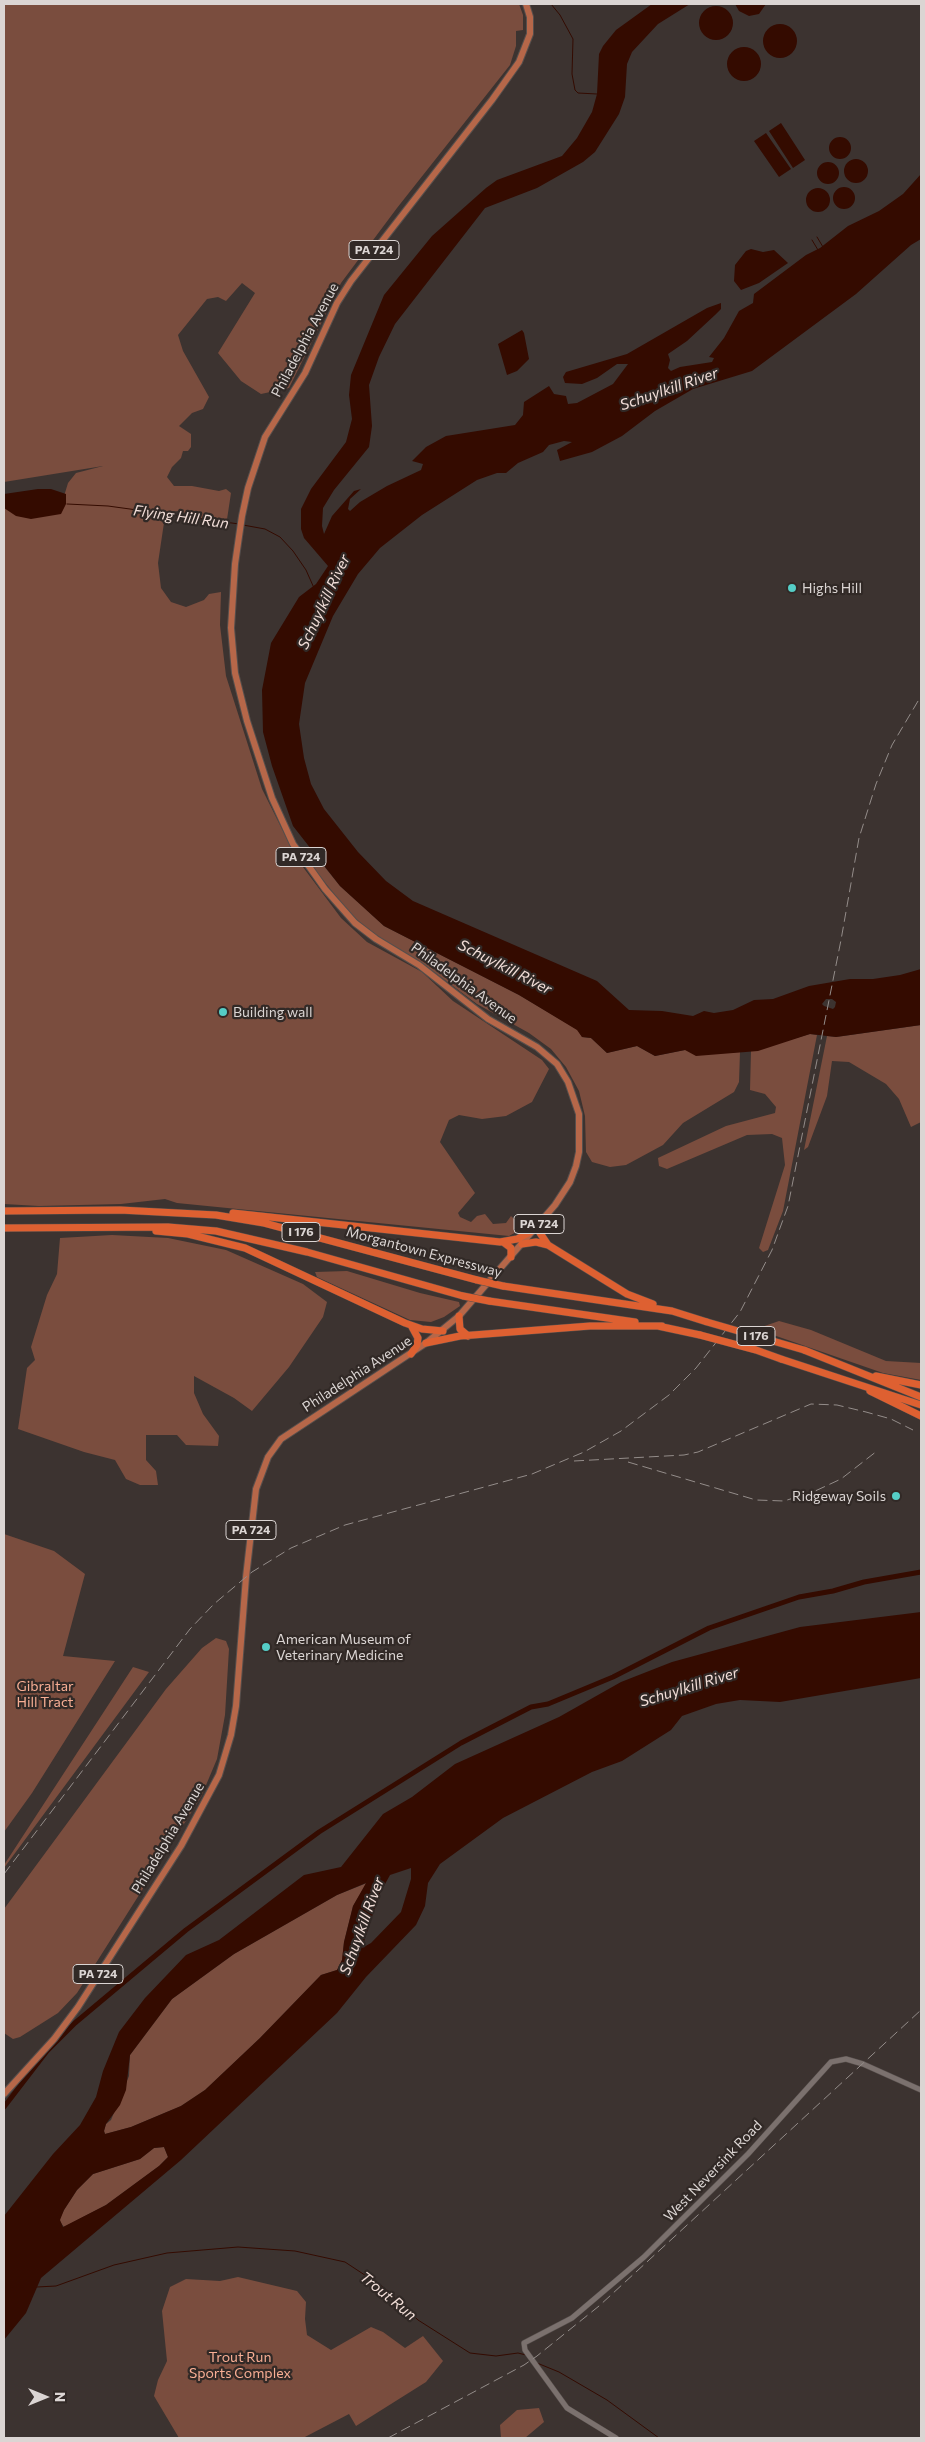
<!DOCTYPE html>
<style>
body{margin:0}
#map{position:relative;width:925px;height:2442px;overflow:hidden;background:#3c3330;font-family:Commissioner,sans-serif}
canvas{display:block}
.frame{position:absolute;inset:0;border:5px solid #dbd5d3;pointer-events:none}
.north{position:absolute;left:20px;top:2372px;width:50px;height:50px;-webkit-text-stroke:4px #312926;paint-order:stroke;rotate:90deg;font-size:14px;font-weight:700;line-height:20px;text-align:center;color:#dbd5d3}
.north::after{content:'';display:block;margin:auto;width:18px;height:22px;background:#dbd5d3;clip-path:polygon(50% 0,100% 100%,50% 72%,0 100%)}
</style>
<div id="map">
<canvas width="925" height="2442"></canvas>
<div class="frame"></div>
<div class="north">N</div>
</div>
<script>
const context = document.querySelector('canvas').getContext('2d');
context.lineJoin = 'round';
function fillPath(path, color) { context.fillStyle = color; context.fill(path, 'evenodd'); }
const poly = rows => new Path2D(rows.map(r => 'M' + r).join(''));
function stroke(path, color, width, dash) { context.strokeStyle = color; context.lineWidth = width; context.lineCap = dash ? 'butt' : 'round'; context.setLineDash(dash || []); context.stroke(path); }
function write(font, color, halo, rows, align = 'center') {
  context.font = font + ' Commissioner,sans-serif'; context.lineWidth = 4.5; context.setLineDash([]); context.textBaseline = 'middle'; context.strokeStyle = halo; context.fillStyle = color; for (const [text, x, y, turn = 0] of rows) {
    context.save(); context.translate(x, y); context.rotate((+turn || 0) * Math.PI / 180); context.textAlign = isNaN(turn) ? turn : align; if (halo) context.strokeText(text, 0, 0); context.fillText(text, 0, 0); context.restore();
  }
}
const green = poly([
 [4,4,519,4,523,15,523,30,516,31,516,46,510,65,397,208,341,283,289,388,261,394,241,381,218,353,255,293,242,283,226,301,218,297,207,299,178,335,183,351,209,397,203,409,192,413,179,426,191,434,191,447,188,451,183,451,181,458,172,467,167,477,174,486,192,486,219,491,226,489,231,493,226,526,211,526,198,516,177,511,165,516,158,563,161,588,171,602,186,607,204,600,209,594,221,592,220,625,226,676,262,789,297,859,341,918,367,942,422,972,453,1001,542,1060,549,1069,532,1102,506,1116,482,1119,459,1115,449,1120,440,1142,475,1193,458,1213,460,1217,471,1222,477,1216,485,1214,493,1224,506,1223,511,1216,519,1224,518,1231,509,1236,177,1203,165,1199,121,1204,39,1206,4,1204,4,505,61,506,68,483,76,473,103,466,4,482],
 [315,855,340,886,384,926,519,995,578,1030,582,1037,591,1038,607,1053,637,1046,655,1056,685,1050,723,1053,740,1052,739,1082,734,1092,683,1123,663,1145,626,1165,610,1167,592,1162,586,1152,585,1116,579,1091,566,1067,551,1049,529,1033,477,1004,422,963,376,935,351,915,307,860],
 [921,1025,921,1122,911,1127,899,1099,886,1084,849,1062,832,1061,827,1096,808,1147,804,1150,827,1036,836,1037],
 [810,1034,817,1035,783,1211,768,1250,763,1252,759,1248,785,1165,782,1138,772,1134,747,1135,667,1169,659,1166,658,1158,726,1126,775,1113,776,1107,765,1094,750,1090,751,1051],
 [112,1235,168,1238,226,1250,303,1284,327,1302,323,1317,289,1367,252,1411,234,1398,194,1376,194,1393,203,1414,219,1436,218,1446,186,1445,177,1435,146,1435,146,1460,156,1471,158,1485,140,1485,126,1479,115,1460,84,1452,18,1429,27,1368,35,1360,31,1347,47,1295,57,1274,60,1238],
 [347,1271,420,1293,459,1302,460,1306,444,1317,431,1322,410,1320,317,1277,315,1272],
 [779,1321,811,1330,886,1361,921,1363,921,1380,883,1373,756,1329],
 [4,1534,54,1551,85,1574,63,1656,115,1661,32,1793,4,1832],
 [216,1638,226,1641,229,1649,225,1715,217,1759,201,1797,77,1993,58,2013,20,2037,13,2039,4,2033,4,1909,166,1689,202,1648],
 [133,1667,149,1672,4,1868,4,1865],
 [367,1883,353,1906,344,1942,342,1960,337,1970,321,1975,260,2038,205,2090,181,2106,131,2127,105,2134,104,2131,106,2124,111,2120,129,2076,130,2055,172,1999,234,1954,337,1895],
 [164,2147,168,2157,159,2166,106,2205,64,2227,59,2220,64,2210,77,2190,93,2174,140,2159,154,2148],
 [238,2277,297,2291,306,2302,305,2319,307,2335,331,2350,371,2327,383,2332,405,2348,423,2336,443,2361,426,2382,356,2426,349,2414,303,2438,179,2438,154,2396,158,2380,167,2361,162,2311,170,2287,186,2279,220,2281],
 [539,2408,544,2422,525,2438,501,2438,500,2425,517,2410]
]);
const water = poly([
 [652,4,690,4,658,24,632,52,627,64,625,97,619,114,595,152,583,162,537,188,485,208,395,324,379,357,369,385,372,426,369,447,334,490,323,508,322,526,324,534,332,516,354,491,361,489,350,499,348,509,350,511,360,502,387,486,421,470,423,464,412,461,426,447,446,436,515,425,523,415,524,402,549,386,554,394,566,396,568,404,577,403,613,384,628,364,617,364,597,378,582,384,565,383,563,377,566,372,627,354,707,308,721,303,721,309,715,315,687,341,668,354,670,360,668,368,671,371,680,367,712,362,714,358,709,357,724,338,739,311,753,303,754,294,806,255,820,248,848,226,879,211,903,194,921,174,921,239,911,245,856,294,752,371,693,389,655,411,622,436,592,452,560,461,557,450,572,442,564,441,549,445,543,452,518,463,506,473,497,473,477,480,422,515,380,548,358,574,333,616,305,683,299,724,304,758,311,784,324,809,358,852,386,881,413,901,597,981,629,1010,662,1011,693,1016,704,1011,714,1013,733,1010,754,1000,773,999,809,986,850,979,873,979,900,975,921,969,921,1025,836,1037,810,1034,758,1051,696,1056,685,1050,655,1056,637,1046,607,1053,591,1038,582,1037,577,1030,519,995,384,926,340,886,293,826,272,766,263,732,262,690,271,643,299,597,316,584,328,566,304,538,301,529,301,509,311,489,346,442,352,419,349,395,351,375,384,295,432,236,486,188,497,180,562,156,577,138,592,112,597,94,599,54,603,46,616,30],
 [826,999,832,999,836,1002,835,1007,833,1009,824,1006,822,1004],
 [735,4,766,4,759,14,749,16,739,11],
 '699 23a17 17 0 1 1 34 0a17 17 0 1 1-34 0Z',
 '763 41a17 17 0 1 1 34 0a17 17 0 1 1-34 0Z',
 '727 64a17 17 0 1 1 34 0a17 17 0 1 1-34 0Z',
 [781,123,805,160,793,168,769,131],
 [766,133,791,169,779,177,754,141],
 '829 148a11 11 0 1 1 22 0a11 11 0 1 1-22 0Z',
 '844 171a12 12 0 1 1 24 0a12 12 0 1 1-24 0Z',
 '817 173a11 11 0 1 1 22 0a11 11 0 1 1-22 0Z',
 '833 198a11 11 0 1 1 22 0a11 11 0 1 1-22 0Z',
 '806 200a12 12 0 1 1 24 0a12 12 0 1 1-24 0Z',
 [751,249,763,252,774,250,788,263,759,283,741,290,734,281,735,265,746,251],
 [522,330,524,333,529,359,517,371,507,375,498,344],
 [38,489,51,489,66,494,66,504,61,514,31,519,16,516,4,508,4,494],
 [921,1612,921,1678,780,1702,740,1700,716,1704,682,1716,671,1730,622,1761,592,1772,503,1818,440,1864,428,1883,425,1906,416,1925,366,1977,337,2013,181,2160,41,2278,26,2313,4,2340,4,2216,53,2154,80,2125,96,2097,103,2071,119,2032,145,1998,186,1955,219,1940,304,1875,341,1867,383,1814,412,1797,455,1764,559,1717,621,1682,672,1662,800,1627],
 [411,1868,411,1879,401,1912,371,1943,362,1948,379,1895,390,1875],
 [366,1883,353,1906,344,1942,342,1960,337,1970,321,1975,260,2038,205,2090,181,2106,131,2127,105,2134,104,2131,106,2124,120,2105,126,2090,130,2055,172,1999,234,1954,337,1895],
 [164,2147,168,2157,159,2166,106,2205,63,2227,60,2220,64,2210,77,2190,93,2174,140,2159,154,2148]
]);
const stream = poly([
 [551,4,560,15,573,39,572,74,575,90,578,93,597,94],
 [817,237,823,247],
 [812,240,818,250],
 [67,504,108,506,239,524],
 [243,525,265,529,280,537,293,551,306,570,314,588],
 [37,2287,56,2286,114,2265,167,2253,238,2247,295,2251,345,2262,383,2287,418,2320,470,2353,496,2356,518,2353,526,2355],
 [537,2363,559,2372,607,2400,659,2438]
]);
const canal = poly([
 [4,2107,47,2051,75,2023,186,1930,319,1832,461,1743,531,1707,548,1704,613,1677,709,1628,799,1597,833,1591,864,1582,921,1572]
]);
const tertiary = poly([
 [616,2438,567,2408,525,2350,524,2343,572,2318,644,2257,748,2154,831,2062,846,2059,863,2064,921,2090]
]);
const primary = poly([
 [4,2094,54,2039,78,2007,181,1846,219,1775,231,1735,236,1706,246,1577,256,1489,268,1457,281,1439,426,1343,459,1316,555,1205,570,1182,576,1166,579,1152,579,1114,568,1082,557,1064,537,1047,488,1019,419,965,376,939,355,923,325,889,293,844,272,798,247,721,235,673,231,628,235,564,242,516,248,488,265,437,305,373,337,303,351,281,492,100,519,62,530,34,530,17,526,4]
]);
const motorway = poly([
 [4,1211,120,1210,216,1215,264,1223,477,1280],
 [233,1213,500,1242,517,1239,534,1230],
 [540,1223,540,1233,548,1245],
 [4,1228,168,1227,216,1231,307,1252,463,1296],
 [156,1231,188,1234,245,1248,405,1323,422,1329,443,1331],
 [503,1242,511,1248,511,1257],
 [522,1244,536,1242,548,1245,627,1294,653,1304],
 [503,1286,672,1311,707,1322],
 [489,1301,635,1322],
 [459,1316,460,1329,468,1336],
 [658,1326,700,1335],
 [426,1343,460,1336,590,1326,662,1326],
 [804,1350,921,1397],
 [411,1354,417,1345,418,1338,412,1327],
 [781,1359,921,1405],
 [876,1376,921,1385],
 [870,1391,921,1416]
]);
const rail = poly([
 [574,1461,684,1455,698,1452,811,1404,837,1405,866,1412,891,1419,913,1430],
 [628,1462,756,1500,784,1501,813,1492,841,1479,877,1451],
 [4,1874,190,1629,214,1604,252,1572,291,1548,345,1525,532,1474,584,1452,621,1431,669,1395,696,1368,740,1312,772,1250,788,1206,841,940,859,838,876,784,892,745,921,696],
 [388,2438,524,2365,537,2356,599,2306,921,2010]
]);
const motorwayBridge = poly([
 [477,1280,503,1286],
 [463,1296,489,1301],
 [707,1322,804,1350],
 [700,1335,756,1350,781,1359]
]);
const markers = [
 [792,588,5,"#55cdc6"],
 [223,1012,5,"#55cdc6"],
 [896,1496,5,"#55cdc6"],
 [266,1647,5,"#55cdc6"]
];
const shields = [
 [374,250,50],
 [301,857,50],
 [539,1224,50],
 [301,1232,38],
 [756,1336,38],
 [251,1530,50],
 [98,1974,50]
];
const shieldNames = [
 ["PA 724",374,250],
 ["PA 724",301,857],
 ["PA 724",539,1224],
 ["I 176",301,1232],
 ["I 176",756,1336],
 ["PA 724",251,1530],
 ["PA 724",98,1974]
];
const streetNames = [
 ["Philadelphia Avenue",305,340,-62],
 ["Philadelphia Avenue",464,983,36],
 ["Morgantown Expressway",424,1252,15],
 ["Philadelphia Avenue",357,1374,-33],
 ["Philadelphia Avenue",168,1838,-59],
 ["West Neversink Road",713,2171,-46]
];
const poiNames = [
 ["Highs Hill",802,588],
 ["Building wall",233,1012],
 ["Ridgeway Soils",886,1496,"right"],
 ["American Museum of",276,1639],
 ["Veterinary Medicine",276,1655]
];
const parkNames = [
 ["Gibraltar",45,1686],
 ["Hill Tract",45,1702],
 ["Trout Run",240,2357],
 ["Sports Complex",240,2373]
];
const waterNames = [
 ["Schuylkill River",669,389,-19],
 ["Flying Hill Run",181,517,8],
 ["Schuylkill River",324,602,-65],
 ["Schuylkill River",505,967,27],
 ["Schuylkill River",689,1687,-17],
 ["Schuylkill River",362,1926,-70],
 ["Trout Run",388,2296,39]
];
fillPath(green, '#7a4d3e');
fillPath(water, '#340b00');
stroke(stream, '#340b00', 1);
stroke(canal, '#340b00', 5);
stroke(tertiary, '#574f4c', 6);
stroke(primary, '#574f4c', 8);
stroke(motorway, '#574f4c', 8);
stroke(tertiary, '#7b716e', 5);
stroke(primary, '#b66749', 6);
stroke(motorway, '#de6031', 7);
stroke(rail, '#948d8a', 1, [10, 5]);
stroke(motorwayBridge, '#574f4c', 8, []);
stroke(motorwayBridge, '#de6031', 7);
for (const [x, y, r, color] of markers) { const dot = new Path2D(); dot.arc(x, y, r, 0, 2 * Math.PI); context.fillStyle = color; context.fill(dot); stroke(dot, '#312926', 2); }
for (const [x, y, w] of shields) { const box = new Path2D(); box.roundRect(x - w / 2, y - 9.5, w, 19, 4); context.fillStyle = '#312926'; context.fill(box); stroke(box, '#dbd5d3', 1); }
write('bold 12px', '#dbd5d3', null, shieldNames);
write('14px', '#dbd5d3', '#312926', streetNames);
write('14px', '#dbd5d3', '#312926', poiNames, 'left');
write('14px', '#f8ae94', '#312926', parkNames);
write('italic 15px', '#f2ded8', '#312926', waterNames);
</script>
